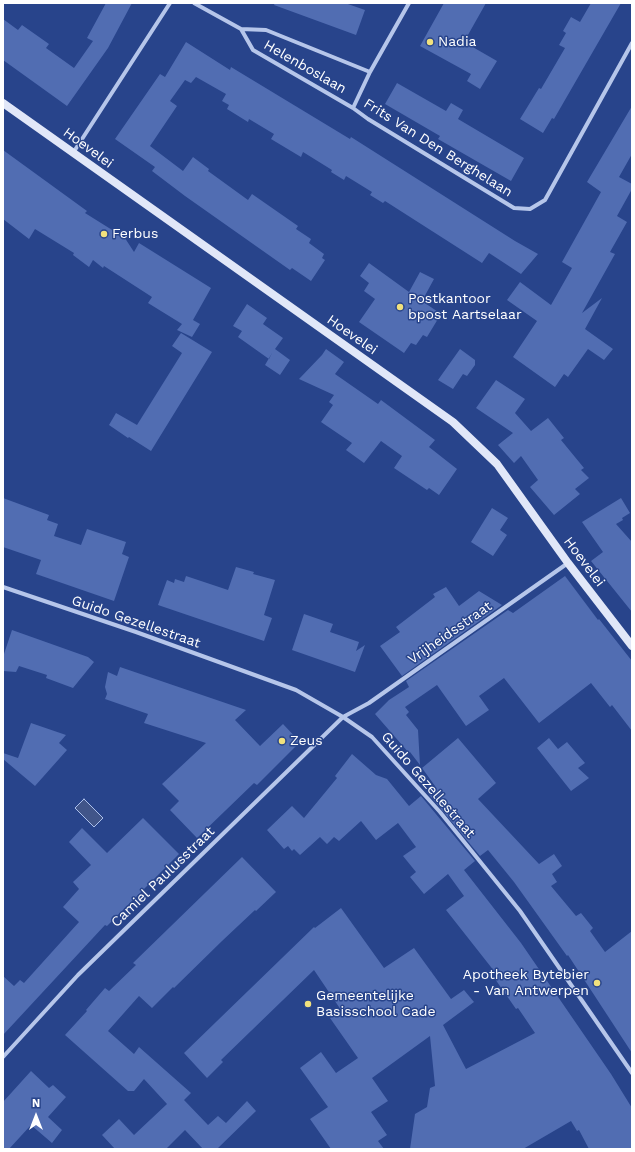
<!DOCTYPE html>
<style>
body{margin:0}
#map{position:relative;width:635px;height:1152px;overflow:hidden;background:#28448b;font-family:"Work Sans",sans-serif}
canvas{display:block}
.frame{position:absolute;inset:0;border:4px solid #fff;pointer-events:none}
.north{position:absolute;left:16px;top:1096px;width:40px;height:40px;-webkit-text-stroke:3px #28448b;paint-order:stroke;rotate:0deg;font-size:11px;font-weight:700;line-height:16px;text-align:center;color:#fff}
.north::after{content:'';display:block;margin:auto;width:14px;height:18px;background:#fff;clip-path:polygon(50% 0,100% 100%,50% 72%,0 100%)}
</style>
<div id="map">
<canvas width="635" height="1152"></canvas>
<div class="frame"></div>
<div class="north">N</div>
</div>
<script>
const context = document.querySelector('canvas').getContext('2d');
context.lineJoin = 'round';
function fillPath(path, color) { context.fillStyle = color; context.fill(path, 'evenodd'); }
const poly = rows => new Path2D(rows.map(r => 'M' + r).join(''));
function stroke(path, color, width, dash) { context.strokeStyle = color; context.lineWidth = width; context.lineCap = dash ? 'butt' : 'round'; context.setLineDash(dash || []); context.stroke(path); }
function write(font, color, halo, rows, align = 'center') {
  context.font = font + ' "Work Sans",sans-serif'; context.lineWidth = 3; context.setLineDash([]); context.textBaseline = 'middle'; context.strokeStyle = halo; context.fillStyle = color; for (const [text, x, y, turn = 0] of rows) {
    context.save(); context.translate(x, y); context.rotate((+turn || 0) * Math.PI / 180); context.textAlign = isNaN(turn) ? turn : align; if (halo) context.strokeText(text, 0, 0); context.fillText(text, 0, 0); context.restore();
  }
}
const water = poly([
 [84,799,103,818,94,827,75,808,84,799]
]);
const building = poly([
 [106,3,132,3,108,48,67,106,3,60,3,19,18,30,22,25,49,44,46,48,74,68,93,41,87,38],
 [275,3,345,3,365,10,356,35,274,5],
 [444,3,486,3,464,42,497,61,480,89,467,81,471,74,420,46],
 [591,3,621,3,554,119,552,118,543,133,520,119,539,88,541,89,565,48,559,45,566,33,563,31,571,17,580,22],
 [186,42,230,70,231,67,350,139,351,137,515,241,538,254,521,274,489,253,482,263,385,201,383,203,370,195,372,192,346,176,344,180,331,172,332,170,303,152,301,157,271,139,274,134,249,119,248,122,227,109,229,105,222,101,226,94,196,77,191,83,185,80,170,101,177,106,150,146,183,171,193,157,209,169,208,171,248,200,252,194,298,226,296,229,311,239,309,243,324,254,322,258,325,260,311,281,292,268,290,270,185,196,152,171,155,167,115,139,160,74,165,77],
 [397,83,446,111,451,103,463,110,458,119,524,158,511,181,438,139,440,136,385,104],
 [632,106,632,154,619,177,632,184,632,189,617,216,627,222,610,252,615,254,582,313,602,298,585,329,613,349,604,360,588,349,568,377,564,374,555,387,513,357,537,321,507,300,520,282,551,305,572,268,562,262,601,192,587,182],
 [3,150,87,211,85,213,117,233,121,232,134,252,139,243,211,288,193,320,200,324,192,337,177,330,182,324,148,303,152,297,104,266,103,268,93,260,89,267,73,255,74,253,35,229,29,239,3,219],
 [369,263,409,292,420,272,434,279,422,301,441,314,427,337,423,335,416,345,411,343,404,353,359,322,375,299,364,291,369,283,360,276],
 [247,304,267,318,263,324,283,338,275,349,290,360,280,375,265,365,272,353,269,359,238,337,242,331,233,326],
 [181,333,212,352,151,451,129,437,128,438,109,425,116,413,137,425,182,353,172,346],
 [326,349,344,362,335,374,378,404,381,400,435,440,429,447,457,469,439,495,429,488,427,490,394,468,402,456,381,441,364,463,346,450,352,443,321,422,333,405,329,402,334,395,299,379,322,355],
 [460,349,475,360,475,365,467,376,463,374,453,389,438,380],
 [496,380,525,399,515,413,531,431,548,418,564,438,561,440,584,468,581,470,589,478,575,489,580,494,554,515,530,487,538,480,521,456,514,463,498,445,513,433,476,408],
 [3,498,49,515,47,520,58,524,54,536,81,545,87,529,126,542,122,554,129,557,114,601,36,574,41,560,3,547],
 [621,498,630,513,622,518,623,520,616,524,632,542,632,612,591,561,603,552,582,522],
 [492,508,508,518,500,530,507,535,493,556,471,542],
 [236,567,254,572,253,574,275,580,264,615,272,618,264,641,158,605,167,580,174,583,175,579,184,582,186,576,228,590],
 [565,576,598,620,599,619,632,661,632,731,612,705,610,707,591,683,539,723,504,678,479,696,489,710,466,726,437,685,405,707,409,712,406,715,418,730,420,765,410,752,409,753,375,714,389,700,409,687,406,681,508,610,513,613],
 [446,587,459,606,479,591,502,605,402,676,380,646,400,632,396,627,435,597,433,594],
 [304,614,333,624,330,632,359,642,356,651,365,645,355,672,292,650],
 [12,630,88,657,94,662,73,688,46,678,47,675,19,666,16,672,3,671,3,657],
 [120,667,246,710,235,720,260,746,283,724,300,742,257,785,254,783,197,838,170,810,179,801,162,784,206,743,144,723,148,714,105,699,107,694,105,687,108,672,117,676],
 [31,723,66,735,59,743,67,750,35,786,3,759,3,753,18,758],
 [458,738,496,783,478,799,539,864,554,854,562,866,552,874,557,882,551,886,576,916,581,913,593,928,590,931,605,952,632,931,632,1053,568,955,567,956,514,882,488,850,480,856,427,792,435,786,422,768],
 [549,738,558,749,567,742,585,763,578,768,589,778,571,791,537,748],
 [352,754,376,775,387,779,409,806,421,796,475,861,464,870,521,943,611,1074,632,1108,632,1149,589,1149,579,1130,577,1131,571,1121,523,1149,410,1149,415,1114,427,1107,430,1088,435,1086,430,1036,372,1078,388,1101,371,1112,387,1135,378,1141,384,1149,331,1149,310,1119,328,1107,300,1068,321,1052,336,1073,358,1058,330,1018,341,1010,314,970,221,1060,223,1062,207,1078,184,1053,314,927,315,928,341,908,384,968,414,948,451,999,464,990,474,1002,443,1025,466,1069,535,1033,518,1008,516,1009,495,979,498,976,446,910,464,896,448,874,424,894,410,877,416,872,403,856,416,847,398,823,376,840,361,821,339,841,334,837,327,844,320,837,300,855,294,849,292,851,288,846,284,849,267,830,292,806,304,818,337,778,335,776],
 [143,818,179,854,107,926,105,925,3,1035,3,976,14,986,20,980,24,983,79,922,63,907,79,889,73,882,91,865,69,842,82,828,107,853],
 [242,857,276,892,256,911,255,910,222,941,174,988,173,987,152,1008,139,996,108,1031,134,1054,139,1047,191,1093,184,1100,208,1125,218,1116,226,1123,247,1101,256,1111,217,1149,203,1149,185,1130,166,1149,115,1149,102,1135,119,1119,134,1135,167,1104,144,1079,134,1091,128,1091,65,1035,87,1011,86,1010,105,988,109,991,136,965,133,963],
 [31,1071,49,1088,53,1085,66,1097,48,1117,62,1130,52,1143,31,1125,9,1149,3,1149,3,1102]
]);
const street = poly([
 [194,3,241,29,266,30,370,72],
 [241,29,253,50,353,108,368,119,514,208,530,209,545,200,632,43],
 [353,108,370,72,409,3],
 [73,153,170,3],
 [3,587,136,632,296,690,343,717,372,737,440,812,520,911,632,1073],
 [3,1057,78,975,343,717,369,703,568,563]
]);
const secondary = poly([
 [3,103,453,422,497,464,568,563,632,646]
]);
const markers = [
 [430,42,4,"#f1e17d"],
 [104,234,4,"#f1e17d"],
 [400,307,4,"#f1e17d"],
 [282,741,4,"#f1e17d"],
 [597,983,4,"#f1e17d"],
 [308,1004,4,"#f1e17d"]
];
const poiNames = [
 ["Nadia",438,42],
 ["Ferbus",112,234],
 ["Postkantoor",408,299],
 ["bpost Aartselaar",408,315],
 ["Zeus",290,741],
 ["Apotheek Bytebier",589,975,"right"],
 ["- Van Antwerpen",589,991,"right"],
 ["Gemeentelijke",316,996],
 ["Basisschool Cade",316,1012]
];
const streetNames = [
 ["Helenboslaan",305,67,30],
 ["Hoevelei",88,148,36],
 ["Frits Van Den Berghelaan",438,148,32],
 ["Hoevelei",352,335,35],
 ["Hoevelei",584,562,53],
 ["Guido Gezellestraat",136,622,19],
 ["Vrijheidsstraat",450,633,-35],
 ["Guido Gezellestraat",428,785,49],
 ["Camiel Paulusstraat",163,877,-44]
];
fillPath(water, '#415589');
stroke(water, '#abbfea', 1);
fillPath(building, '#516db2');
stroke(street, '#b6c6ea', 4);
stroke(secondary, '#e1e7f8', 8);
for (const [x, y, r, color] of markers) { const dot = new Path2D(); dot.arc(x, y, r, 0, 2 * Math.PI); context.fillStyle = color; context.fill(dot); stroke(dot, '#28448b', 1.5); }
write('14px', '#fff', '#28448b', poiNames, 'left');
write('14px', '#fff', '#28448b', streetNames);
</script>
